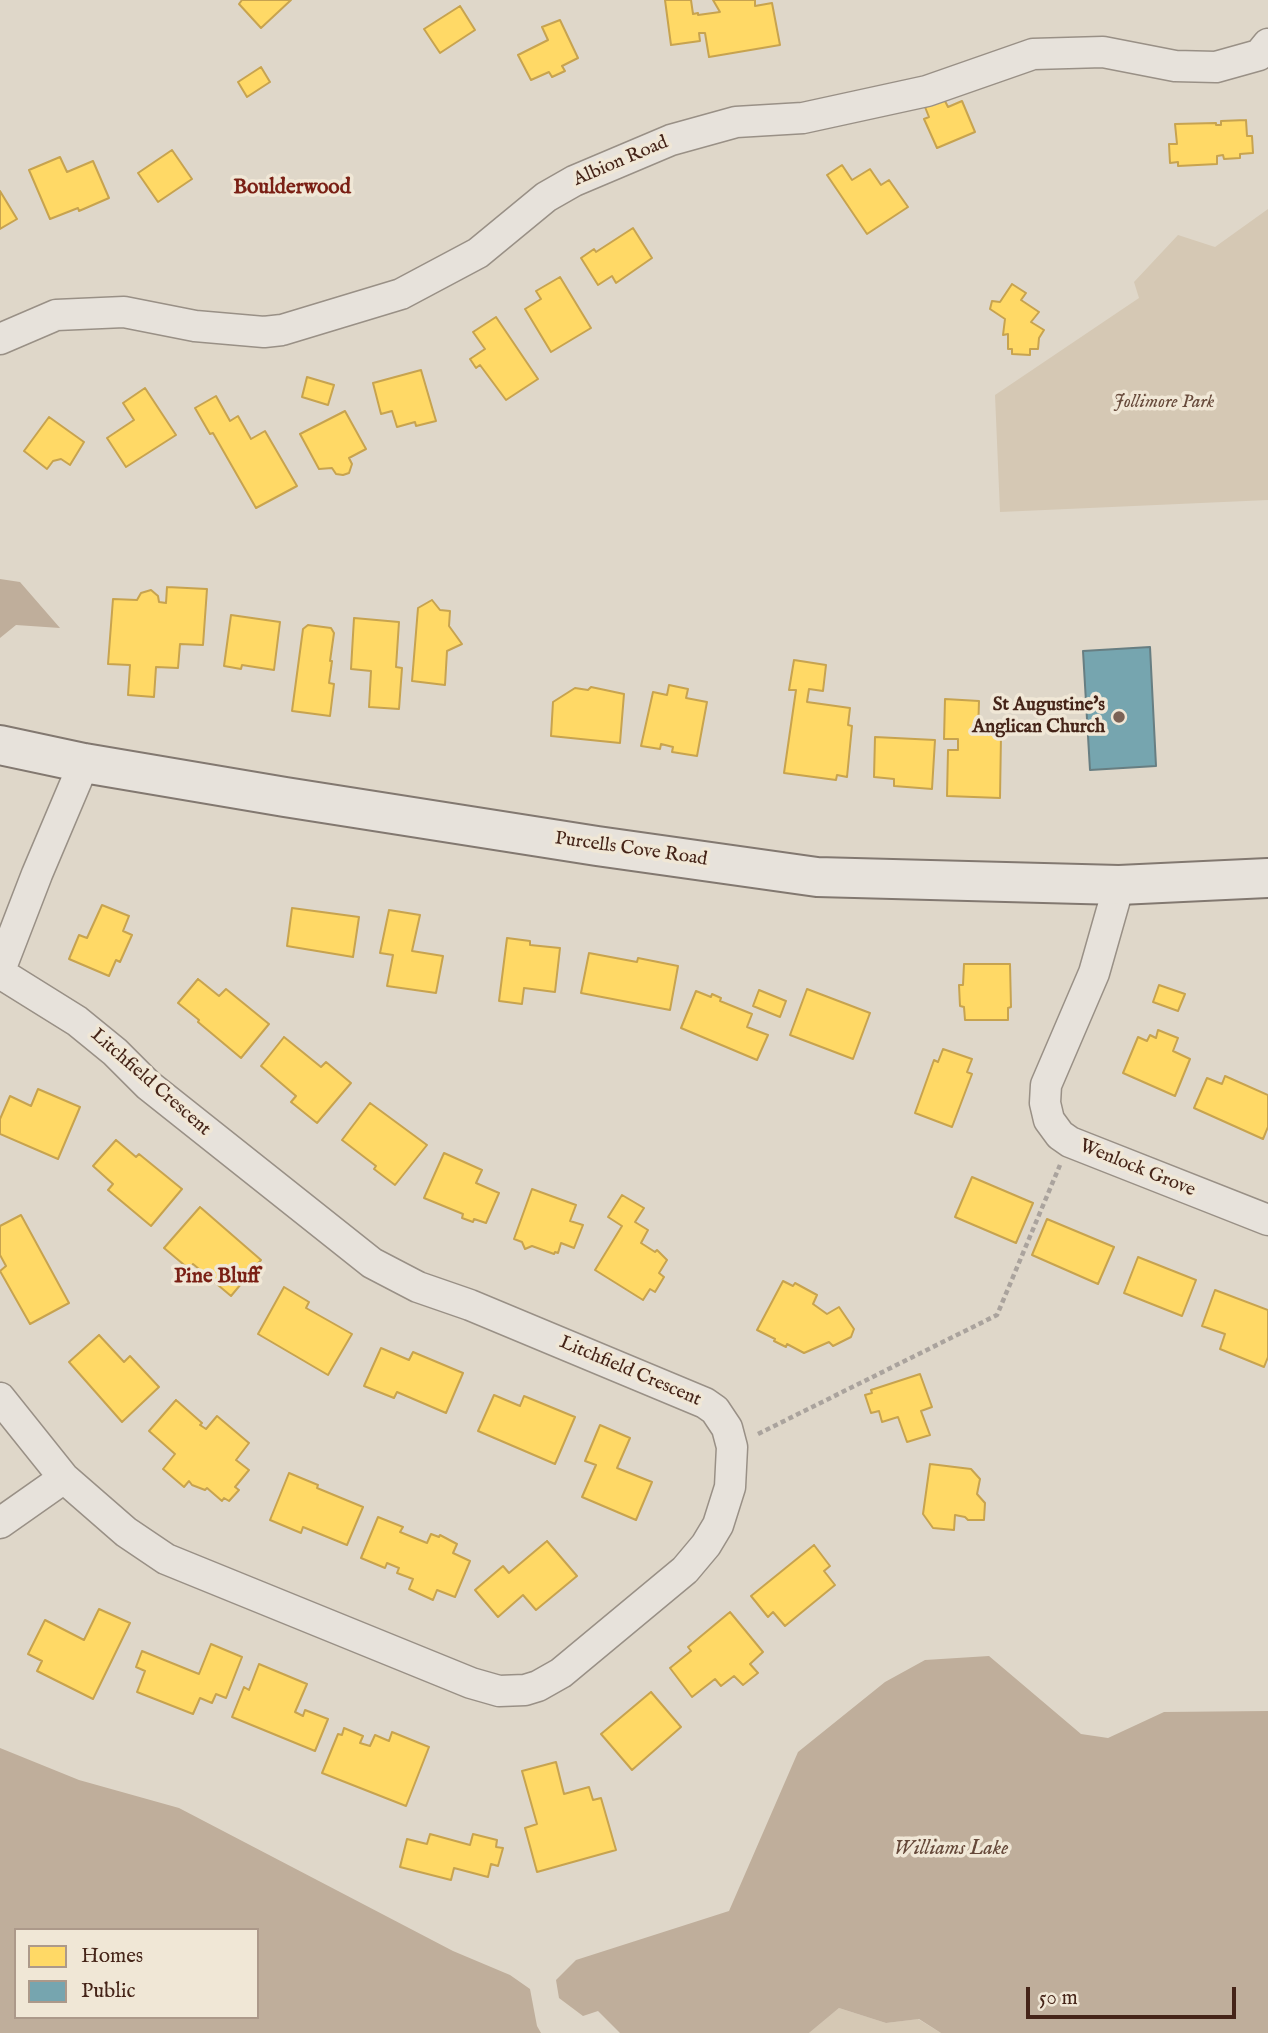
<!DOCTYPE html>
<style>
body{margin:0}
#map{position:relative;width:1268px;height:2033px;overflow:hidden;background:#dfd7c9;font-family:"IM FELL English",serif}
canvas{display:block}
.legend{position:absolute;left:14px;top:1928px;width:245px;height:91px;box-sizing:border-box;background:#f0e7d6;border:2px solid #ac998a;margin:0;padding:9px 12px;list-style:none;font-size:21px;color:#452418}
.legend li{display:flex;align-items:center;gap:14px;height:35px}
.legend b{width:35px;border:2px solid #ac998a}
.scale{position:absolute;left:1026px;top:1987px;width:210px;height:32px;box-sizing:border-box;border:4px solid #452418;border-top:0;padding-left:9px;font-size:21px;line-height:24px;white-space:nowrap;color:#452418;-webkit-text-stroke:5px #f0e7d6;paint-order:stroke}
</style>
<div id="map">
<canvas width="1268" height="2033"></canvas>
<ul class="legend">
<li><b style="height:19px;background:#ffd966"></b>Homes</li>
<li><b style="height:19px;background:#76a5af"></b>Public</li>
</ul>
<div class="scale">50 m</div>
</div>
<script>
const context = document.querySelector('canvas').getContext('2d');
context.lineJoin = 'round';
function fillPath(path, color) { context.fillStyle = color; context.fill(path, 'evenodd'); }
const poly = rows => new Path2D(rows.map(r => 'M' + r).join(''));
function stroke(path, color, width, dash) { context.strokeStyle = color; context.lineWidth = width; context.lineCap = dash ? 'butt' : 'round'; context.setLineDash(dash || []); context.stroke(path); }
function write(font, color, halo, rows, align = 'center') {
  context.font = font + ' "IM FELL English",serif'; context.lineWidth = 7; context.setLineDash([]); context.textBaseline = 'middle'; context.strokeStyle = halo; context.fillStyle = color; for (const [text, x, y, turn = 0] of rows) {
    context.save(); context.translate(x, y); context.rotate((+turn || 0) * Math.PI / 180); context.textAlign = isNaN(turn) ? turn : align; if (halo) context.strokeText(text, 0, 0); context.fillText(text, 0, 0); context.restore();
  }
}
const green = poly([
 [1268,209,1268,500,1000,512,995,395,1139,298,1134,282,1178,235,1215,247],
 [839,2008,886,2023,918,2019,941,2033,809,2033]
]);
const water = poly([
 [0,579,20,582,60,628,16,625,0,638],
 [989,1656,1081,1734,1108,1738,1164,1712,1268,1711,1268,2033,941,2033,919,2019,886,2023,839,2008,809,2033,620,2033,598,2011,583,2016,559,1998,556,1980,576,1960,729,1911,798,1752,885,1682,925,1660],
 [0,1748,79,1780,179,1808,453,1951,510,1975,530,1989,537,2026,541,2033,0,2033],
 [16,1930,257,1930,257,2017,16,2017]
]);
const homes = poly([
 [242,0,291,0,261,28,239,4,242,0],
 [665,0,691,0,693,14,698,13,698,15,720,12,713,0,755,0,755,6,772,3,780,45,709,57,705,33,699,33,700,41,671,45,665,0],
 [460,6,475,30,440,53,424,29,460,6],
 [560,20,578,58,562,66,565,71,552,77,549,72,531,80,518,55,548,40,542,27,560,20],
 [261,67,270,82,247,97,238,82,261,67],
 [944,99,948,107,962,101,975,132,937,148,924,119,929,117,925,107,944,99],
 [1246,120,1247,136,1252,136,1253,153,1240,154,1240,158,1224,159,1223,155,1217,156,1217,164,1178,166,1178,162,1170,163,1169,144,1177,144,1175,124,1216,123,1216,125,1221,125,1221,121,1246,120],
 [172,150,192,179,158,202,138,173,172,150],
 [60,157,67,172,93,161,109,198,79,211,78,208,50,219,29,170,60,157],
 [842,165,852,180,870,169,881,185,889,180,908,207,867,234,827,175,842,165],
 [0,191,17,219,0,229,0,191],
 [633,228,652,258,616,283,612,276,598,285,581,258,594,249,596,252,633,228],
 [560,277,591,328,551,352,525,309,541,299,536,291,560,277],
 [1012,284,1026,293,1021,300,1039,312,1031,322,1044,330,1039,338,1038,349,1030,349,1030,355,1012,354,1012,349,1008,349,1008,334,1003,335,1005,319,990,309,992,301,1000,302,1012,284],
 [496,317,538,379,506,400,480,365,476,368,470,359,485,349,473,332,496,317],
 [421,370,436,421,416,426,415,422,397,427,392,411,381,414,373,383,421,370],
 [307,377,334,385,328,405,302,397,307,377],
 [145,388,176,435,126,467,107,438,134,420,123,403,145,388],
 [216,396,230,421,238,416,251,439,265,431,297,486,256,508,213,433,210,434,195,408,216,396],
 [345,411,366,449,349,458,352,464,349,473,343,475,336,474,332,468,319,469,300,434,345,411],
 [49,417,84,442,70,465,61,459,53,461,47,469,24,451,49,417],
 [167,587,207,589,203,645,180,644,178,668,156,667,154,697,128,695,130,665,108,664,113,599,137,600,141,593,151,590,158,596,159,602,166,603,167,587],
 [432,600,440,610,450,611,449,626,462,644,447,651,445,685,412,681,418,608,432,600],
 [231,615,280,622,274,670,242,665,241,669,224,666,231,615],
 [354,618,399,622,396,667,402,668,399,709,369,707,371,671,351,669,354,618],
 [308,625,331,628,334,633,330,661,332,661,329,683,334,684,330,716,292,711,303,629,308,625],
 [794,660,826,665,823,691,809,689,807,702,850,708,848,725,852,726,847,777,837,775,836,780,784,773,796,690,789,690,794,660],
 [669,685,688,689,686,698,707,702,697,756,672,752,673,747,661,744,660,749,641,746,653,692,667,695,669,685],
 [591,687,624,694,620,743,551,736,553,702,575,688,588,690,591,687],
 [945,699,979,701,978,734,1001,735,1000,798,947,796,948,750,958,750,958,739,944,739,945,699],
 [875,737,935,740,932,789,894,786,894,779,874,777,875,737],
 [102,905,129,916,123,931,132,935,120,962,116,960,109,976,69,959,79,935,87,938,102,905],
 [292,908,359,917,353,957,287,946,292,908],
 [389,910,420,915,412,951,443,956,436,993,387,986,393,955,380,953,389,910],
 [507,938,530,941,530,945,560,948,555,992,524,988,522,1004,499,1001,507,938],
 [589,953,637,962,638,958,678,966,670,1010,581,993,589,953],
 [964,964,1010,964,1011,1007,1008,1008,1008,1020,965,1020,964,1007,960,1006,959,985,963,985,964,964],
 [198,979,219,996,226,989,269,1024,241,1058,198,1022,199,1020,178,1003,198,979],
 [1159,985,1185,994,1178,1011,1153,1002,1159,985],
 [807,989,870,1013,853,1059,790,1035,807,989],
 [759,990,786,1001,780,1017,753,1006,759,990],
 [696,991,711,997,712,994,721,998,720,1001,752,1014,747,1027,768,1035,757,1060,681,1028,696,991],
 [1158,1030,1178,1038,1173,1051,1190,1059,1175,1096,1123,1073,1138,1037,1147,1041,1150,1035,1156,1038,1158,1030],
 [284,1037,321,1067,326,1062,351,1083,317,1123,291,1102,296,1096,261,1066,284,1037],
 [943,1049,972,1059,967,1072,972,1074,952,1127,915,1113,934,1060,938,1062,943,1049],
 [1225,1076,1268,1095,1268,1127,1263,1139,1194,1108,1207,1078,1222,1084,1225,1076],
 [38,1089,80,1107,58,1159,0,1134,0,1119,10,1096,31,1106,38,1089],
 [370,1103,427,1145,395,1185,374,1169,376,1166,342,1140,370,1103],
 [116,1140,136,1157,139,1154,182,1189,151,1226,108,1190,113,1184,93,1166,116,1140],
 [444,1153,482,1170,476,1183,499,1193,486,1223,474,1219,473,1222,462,1218,463,1214,424,1198,444,1153],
 [972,1177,1033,1203,1016,1243,955,1217,972,1177],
 [532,1189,576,1205,570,1221,583,1225,574,1248,561,1243,558,1253,555,1252,554,1254,532,1246,525,1249,522,1242,514,1239,532,1189],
 [622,1195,644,1208,635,1222,648,1230,641,1243,655,1252,657,1250,667,1260,659,1273,664,1277,655,1292,650,1289,643,1300,595,1270,622,1226,608,1217,622,1195],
 [200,1207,261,1260,231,1296,193,1264,189,1269,164,1248,200,1207],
 [21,1215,69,1303,30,1324,0,1271,6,1266,0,1255,0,1226,21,1215],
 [1047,1219,1114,1247,1098,1284,1032,1255,1047,1219],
 [1138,1257,1196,1280,1182,1316,1124,1293,1138,1257],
 [783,1281,793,1286,795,1283,817,1295,813,1304,827,1314,839,1307,854,1329,851,1337,833,1346,829,1342,804,1353,787,1344,786,1347,774,1341,775,1339,757,1330,783,1281],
 [284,1287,309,1302,306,1308,352,1334,328,1375,258,1334,284,1287],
 [1215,1290,1268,1310,1268,1357,1264,1367,1220,1349,1225,1334,1202,1326,1215,1290],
 [99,1335,124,1362,130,1356,159,1387,122,1422,69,1362,99,1335],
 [381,1348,409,1360,413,1352,463,1373,446,1413,397,1392,394,1398,364,1386,381,1348],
 [920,1374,932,1407,921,1411,930,1435,907,1442,898,1417,882,1422,879,1411,871,1413,865,1395,872,1393,871,1390,920,1374],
 [494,1395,520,1406,524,1396,575,1417,555,1464,478,1431,494,1395],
 [176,1400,202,1423,200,1425,206,1429,217,1416,249,1443,236,1460,249,1470,235,1487,239,1490,229,1501,224,1498,222,1501,207,1488,205,1490,192,1485,189,1481,184,1487,163,1469,175,1454,149,1431,176,1400],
 [600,1425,630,1438,617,1468,652,1482,636,1520,582,1497,596,1465,585,1461,600,1425],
 [930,1464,971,1469,980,1479,977,1494,985,1503,984,1520,968,1520,965,1517,955,1515,954,1530,933,1528,923,1514,930,1464],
 [289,1473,318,1485,317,1488,363,1507,347,1545,303,1527,301,1533,270,1520,289,1473],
 [378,1517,403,1527,400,1532,427,1543,431,1534,439,1537,440,1535,457,1544,453,1553,470,1561,455,1597,437,1590,433,1600,409,1589,413,1579,397,1573,399,1568,387,1563,385,1568,361,1558,378,1517],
 [547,1541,577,1576,536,1610,523,1595,498,1617,475,1590,503,1566,509,1573,547,1541],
 [814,1545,830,1566,824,1571,835,1585,785,1626,773,1612,768,1617,751,1596,814,1545],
 [99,1609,130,1623,93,1699,37,1671,42,1661,28,1654,45,1620,84,1640,99,1609],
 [730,1612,763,1652,750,1664,758,1673,743,1685,734,1676,721,1686,715,1679,692,1697,670,1668,691,1651,688,1647,730,1612],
 [211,1644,242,1657,226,1698,216,1694,212,1703,200,1698,193,1714,137,1692,145,1671,136,1667,142,1651,199,1674,211,1644],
 [259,1664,307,1684,295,1712,303,1716,305,1710,328,1719,315,1751,232,1717,244,1687,249,1690,259,1664],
 [651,1692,681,1727,632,1770,601,1734,651,1692],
 [344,1728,363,1736,360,1743,370,1746,375,1735,389,1741,392,1732,429,1747,406,1806,322,1773,338,1734,342,1735,344,1728],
 [556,1762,564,1794,589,1787,593,1800,601,1798,616,1850,537,1872,525,1828,537,1824,522,1771,556,1762],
 [430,1834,470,1845,473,1834,497,1840,496,1847,503,1848,498,1866,491,1864,488,1877,454,1868,451,1880,400,1867,407,1839,427,1844,430,1834]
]);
const public = poly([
 [1150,647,1156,766,1090,770,1083,651,1150,647]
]);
const path = poly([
 [758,1434,997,1315,1060,1165]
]);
const street = poly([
 [0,339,56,315,124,312,195,326,264,332,282,330,401,294,478,253,546,197,574,181,671,140,736,122,803,118,927,91,1033,54,1103,52,1175,66,1216,67,1259,55,1268,44],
 [1119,885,1094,973,1046,1085,1045,1103,1049,1120,1060,1135,1070,1142,1268,1220],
 [0,970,37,874,84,763],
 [0,973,77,1021,115,1052,148,1085,372,1263,418,1287,470,1305,705,1403,715,1410,727,1428,732,1447,730,1487,718,1525,706,1545,685,1570,561,1673,538,1686,525,1690,499,1691,471,1683,166,1559,126,1532,64,1478,0,1398],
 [0,1523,64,1478]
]);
const secondary = poly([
 [0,745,84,763,285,797,597,846,817,877,1119,885,1268,878]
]);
const markers = [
 [1119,717,7,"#7b6356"]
];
const streetNames = [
 ["Albion Road",621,162,-23],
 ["Purcells Cove Road",631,850,8],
 ["Litchfield Crescent",150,1083,41],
 ["Wenlock Grove",1137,1169,22],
 ["Litchfield Crescent",630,1372,23]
];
const parkNames = [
 ["Jollimore Park",1164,403]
];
const poiNames = [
 ["St Augustine's",1105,706],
 ["Anglican Church",1105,728]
];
const neighbourhoodNames = [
 ["Boulderwood",292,189],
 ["Pine Bluff",217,1278]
];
const waterNames = [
 ["Williams Lake",951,1850]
];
fillPath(green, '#d5c8b4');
fillPath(water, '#bfae9b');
fillPath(homes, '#ffd966');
stroke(homes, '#c7a34f', 2);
fillPath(public, '#76a5af');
stroke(public, '#677e82', 2);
stroke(street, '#999086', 33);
stroke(secondary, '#827870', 42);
stroke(path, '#aaa39d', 4.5, [5, 3.5]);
stroke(street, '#e7e2db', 30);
stroke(secondary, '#e7e2db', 38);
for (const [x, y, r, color] of markers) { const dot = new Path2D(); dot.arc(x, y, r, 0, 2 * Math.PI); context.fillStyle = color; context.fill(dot); stroke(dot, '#f0e7d6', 2.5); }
write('19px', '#452418', '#f0e7d6', streetNames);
write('italic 19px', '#674a3b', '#f0e7d6', parkNames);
write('bold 19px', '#452418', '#f0e7d6', poiNames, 'right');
write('bold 21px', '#7a1f14', '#f0e7d6', neighbourhoodNames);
write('italic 21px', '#654839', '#f0e7d6', waterNames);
</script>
